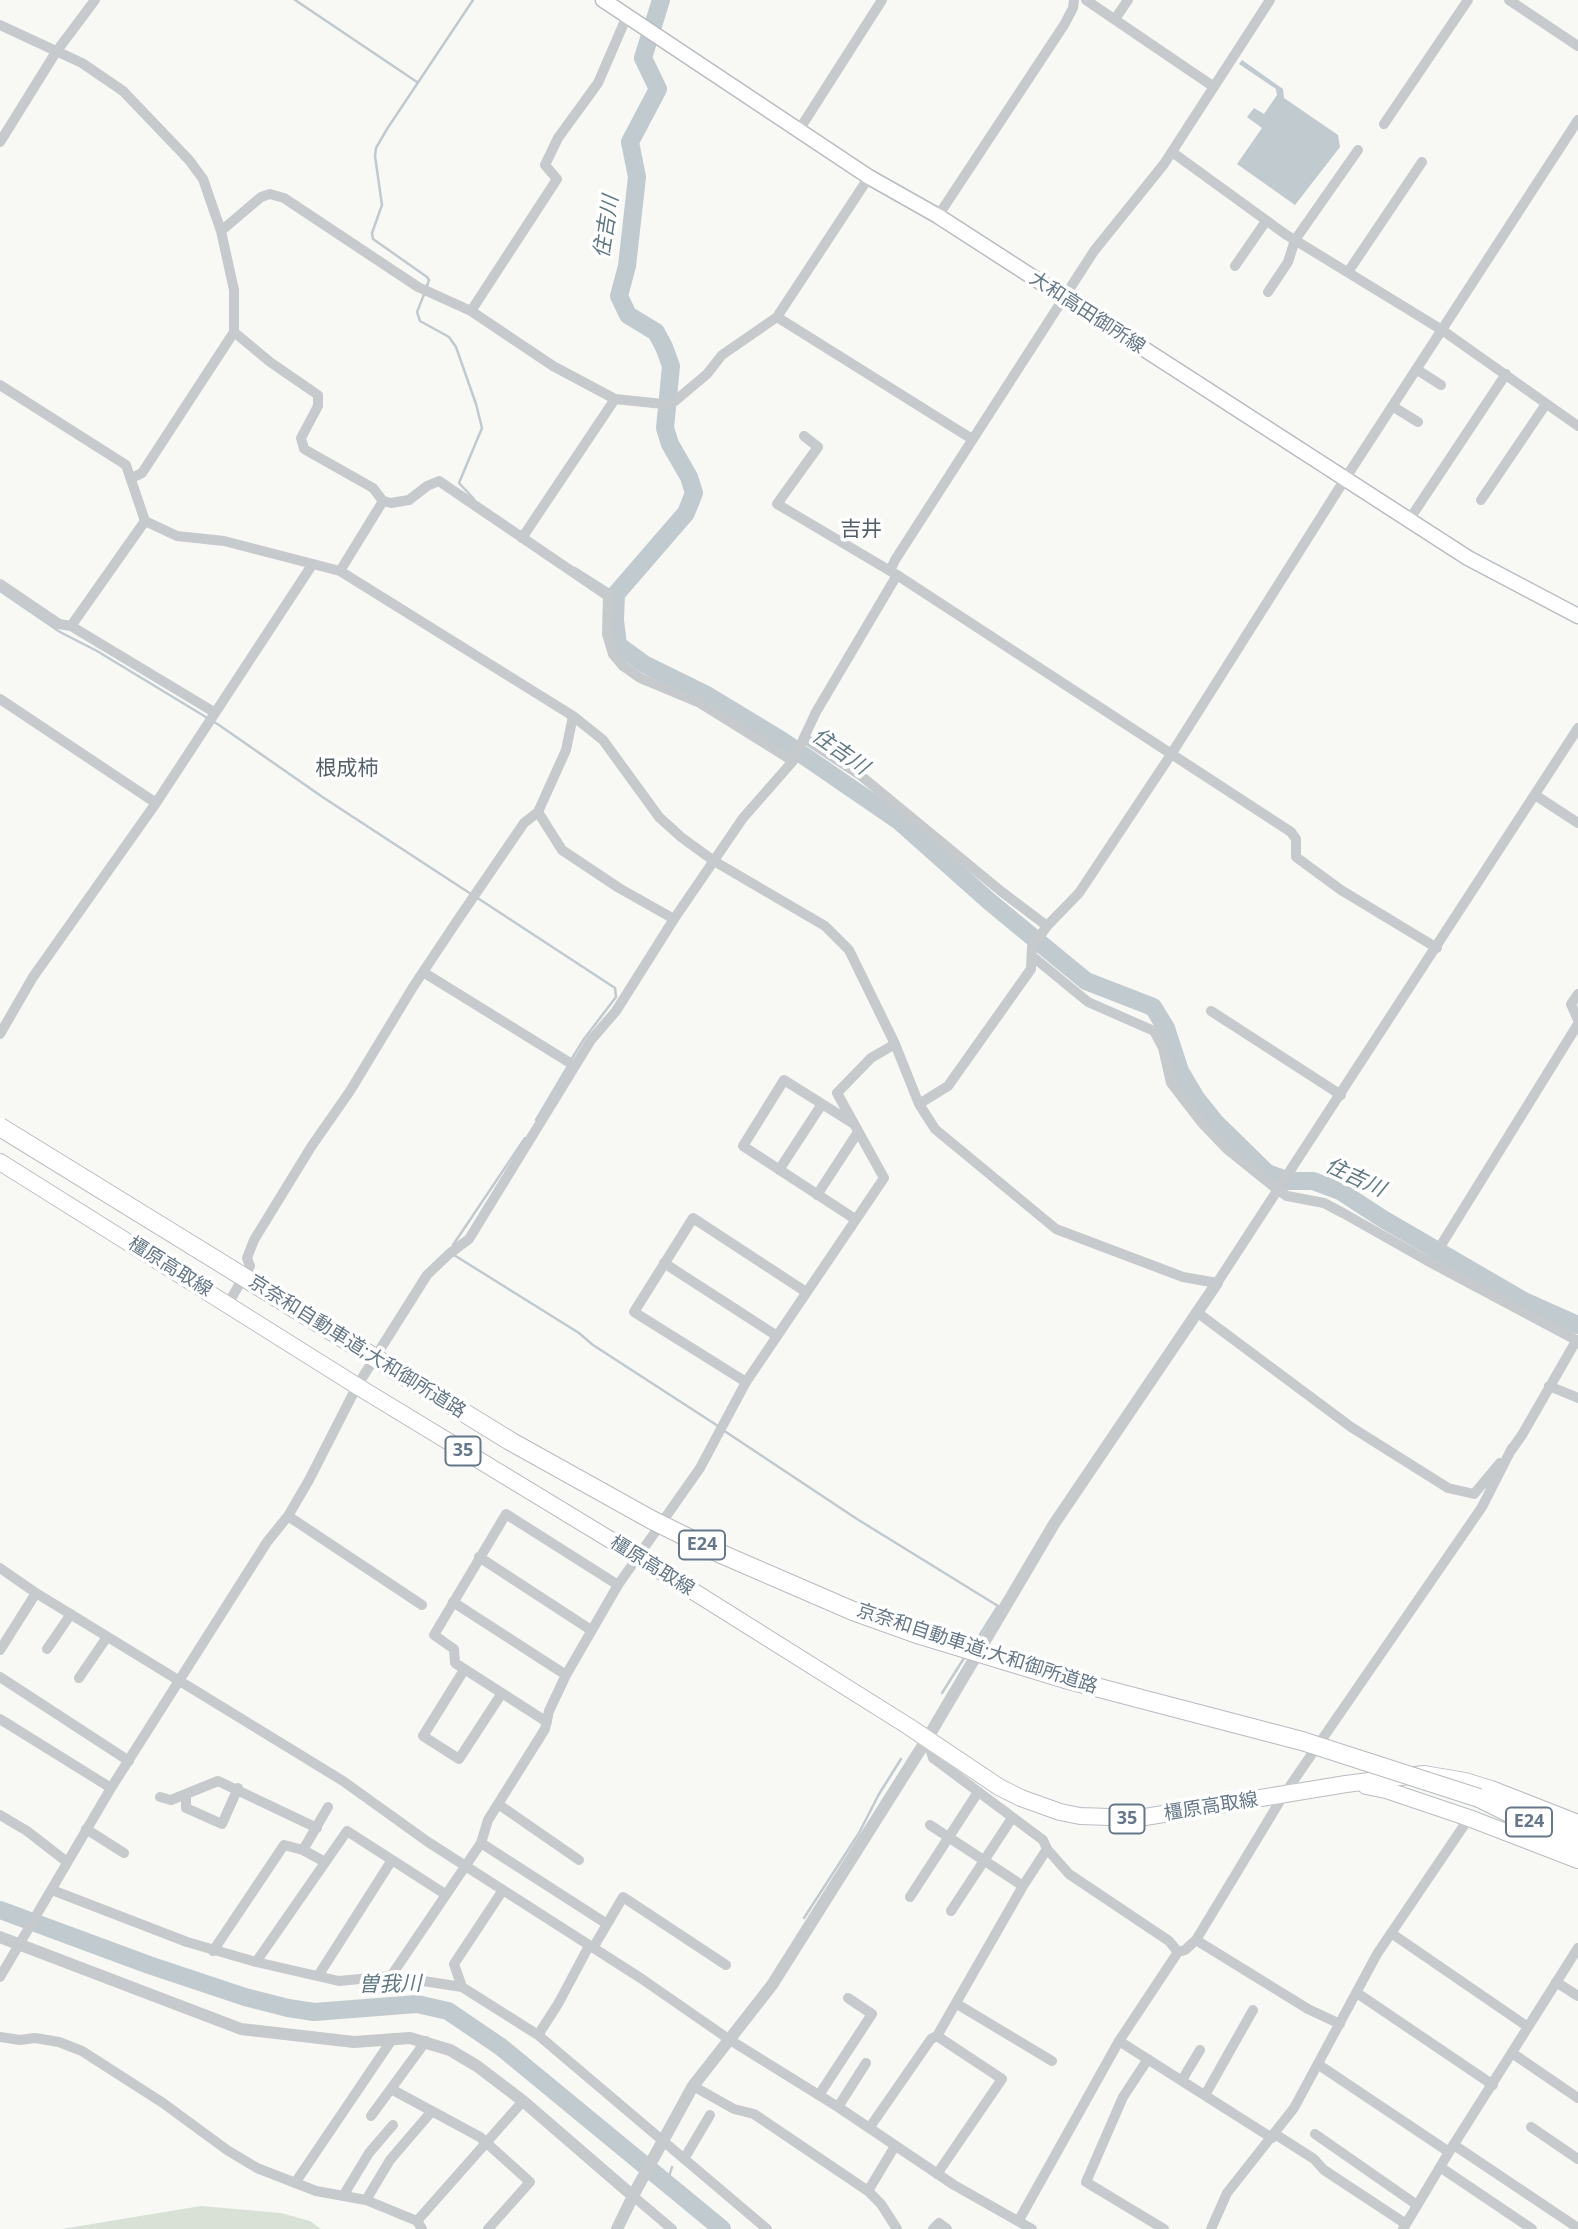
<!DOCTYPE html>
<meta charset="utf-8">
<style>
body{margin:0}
canvas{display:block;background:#f8f8f5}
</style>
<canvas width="1578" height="2229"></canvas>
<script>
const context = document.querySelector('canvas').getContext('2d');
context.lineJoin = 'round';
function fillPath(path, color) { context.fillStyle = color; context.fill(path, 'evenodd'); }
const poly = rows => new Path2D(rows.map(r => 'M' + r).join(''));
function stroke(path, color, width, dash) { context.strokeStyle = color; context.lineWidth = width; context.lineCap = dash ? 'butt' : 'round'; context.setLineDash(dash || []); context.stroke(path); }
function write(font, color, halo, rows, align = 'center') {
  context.font = font + ' "Open Sans","Noto Sans JP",sans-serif'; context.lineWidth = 7; context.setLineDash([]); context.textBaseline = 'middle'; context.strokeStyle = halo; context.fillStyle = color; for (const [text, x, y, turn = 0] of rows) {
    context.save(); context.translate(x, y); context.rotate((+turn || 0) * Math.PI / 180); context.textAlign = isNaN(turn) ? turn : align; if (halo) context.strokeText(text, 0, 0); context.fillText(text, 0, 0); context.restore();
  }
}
const green = poly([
 [201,2206,281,2213,310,2221,321,2229,62,2229]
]);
const water = poly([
 [1242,60,1283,89,1284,98,1338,135,1340,147,1295,205,1237,164,1262,128,1247,117,1254,108,1264,114,1277,95,1276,89,1239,64]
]);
const stream = poly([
 [295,0,417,82],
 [427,286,429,280,427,277,373,239,372,233,382,205,375,156,376,148,387,129,473,0],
 [425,292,417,312,420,321,449,337,456,347,476,404,482,428,459,483,474,499],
 [575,568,616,594],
 [0,591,60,632,97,651,219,725,324,798,471,894],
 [476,897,615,988,616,997,584,1039,571,1060],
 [536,1120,568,1066],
 [453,1245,525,1138],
 [454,1255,579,1333,593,1345,718,1426],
 [723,1430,857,1519,998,1606,974,1644],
 [942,1693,966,1655],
 [804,1918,859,1833,879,1794,901,1759],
 [667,2183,672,2167]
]);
const river = poly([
 [661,0,643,58,658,89,630,142,637,177,627,266,619,296,628,315,656,332,664,347,671,366,665,428,670,444,689,477,694,493,686,513,616,594,615,620,618,645,644,664,705,694,781,740,899,821,990,902,1086,981,1153,1007,1166,1028,1180,1071,1196,1098,1216,1123,1267,1173,1289,1181,1313,1181,1340,1191,1383,1219,1524,1301,1578,1325],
 [0,1910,149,1965,245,1997,288,2008,314,2012,417,2004,448,2011,501,2047,722,2229]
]);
const minor = poly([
 [1086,0,1214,87],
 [1509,0,1578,46],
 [1115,19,1128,0],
 [0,25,82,63,123,91,189,160,203,179,221,231,234,290,234,332,142,473,132,478],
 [1384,124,1468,0],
 [799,130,882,0],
 [0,142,56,52,95,0],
 [1172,152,1285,234,1442,330,1578,426],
 [938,216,1064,25,1073,8,1074,0],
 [221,231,261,197,270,194,284,198,418,287,471,311,553,366,615,399,663,404,675,401,707,374,722,355,777,317,869,177],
 [1235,266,1266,221],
 [1348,272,1422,162],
 [1268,292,1288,262,1295,240,1358,150],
 [471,311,557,179,545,165,558,138,598,83,627,16],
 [777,317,972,439],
 [234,332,270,362,318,395,318,406,301,438,304,449,373,488,383,501,391,503,409,500,427,486,439,481,608,596,607,634,613,654,623,666,640,678,700,703,793,761],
 [1416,369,1441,385],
 [0,385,126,465,145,521,177,536,224,541,340,571,573,716,603,740,659,817,681,837,714,861,825,926,849,950,895,1044,919,1104,935,1129,1056,1229,1183,1277,1217,1283,1578,728],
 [1392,406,1418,422],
 [804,436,818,447,777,504,897,575,1291,832,1296,839,1296,857,1341,890,1437,948],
 [1481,500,1546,404],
 [1409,520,1506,374],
 [522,538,615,399],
 [340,571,383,501],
 [890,571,895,560,1094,251,1164,164,1270,0],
 [0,584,59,624,71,626,214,712],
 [71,626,145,521],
 [0,699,156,803],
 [804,738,860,775,1002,892,1047,926],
 [1535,795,1578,823],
 [538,812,562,850,619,888,674,919],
 [1032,956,1088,1002,1154,1031,1163,1048,1171,1083,1202,1123,1227,1149,1278,1190,1287,1196,1324,1203,1343,1213,1426,1260,1578,1341],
 [423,972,575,1066],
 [1578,994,1571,1004,1578,1020],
 [1211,1011,1341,1095],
 [0,1034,33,977,156,803,312,565],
 [919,1104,948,1086,1031,969,1032,947,1047,926,1079,893,1172,753,1345,479,1578,120],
 [854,1124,784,1080,743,1146,855,1219],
 [779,1170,822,1104],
 [817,1195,858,1132],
 [1443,1242,1578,1024],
 [664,1263,777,1336],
 [228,1304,250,1266,247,1258,254,1240,311,1147,350,1091,413,987,457,921,524,823,538,812,566,750,573,716],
 [1198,1313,1351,1427,1448,1488,1474,1494,1500,1463],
 [746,1382,634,1312,693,1218,806,1292],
 [1549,1386,1578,1398],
 [1510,1452,1522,1435,1576,1341],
 [288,1516,422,1605],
 [479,1557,591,1630],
 [0,1568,36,1593,343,1781,428,1842,642,1979,730,2040,838,2107,954,2185,1032,2229],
 [453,1602,566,1675],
 [47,1649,71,1614],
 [0,1650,36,1593],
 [464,1670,423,1736,459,1759,502,1693],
 [0,1677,129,1761],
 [79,1678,107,1637],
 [0,1719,111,1788],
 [547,1722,455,1663,454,1649,434,1635,506,1514,618,1585],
 [927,1739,933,1758,1043,1840,1047,1849,1069,1874,1169,1941,1178,1952],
 [186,1795,186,1808,222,1824,238,1788],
 [160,1797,171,1800,218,1781,317,1828],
 [498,1804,579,1860],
 [0,1815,27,1831,67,1862],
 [930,1825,1023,1886],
 [86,1829,124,1853],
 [481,1843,607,1924],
 [303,1850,328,1807],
 [52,1890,187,1942,256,1962,339,1981,391,1976,462,1987,538,2035,767,2229],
 [910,1897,978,1792],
 [951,1911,1012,1818],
 [1391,1933,1528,2027],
 [1196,1940,1308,2009,1340,2024],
 [593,1948,623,1897,726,1965],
 [213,1951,284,1845,303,1850,325,1862],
 [256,1962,347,1831,445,1894],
 [318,1976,392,1860],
 [391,1976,481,1843,488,1820,545,1729,549,1711,566,1675,618,1585,700,1468,746,1382,884,1178,837,1093,871,1058,895,1044],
 [0,1977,111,1788,267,1542,288,1516,309,1480,357,1386,427,1275,449,1254,469,1239,591,1040,616,1011,674,919,743,818,793,761,816,712,897,575],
 [1556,1982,1578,1996],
 [462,1987,454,1964,503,1890],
 [1357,1993,1493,2085],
 [957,2004,1052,2061],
 [538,2035,558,2004,589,1946],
 [0,2037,20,2040,35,2038,59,2042,82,2051,163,2103,227,2150,257,2168,316,2191,366,2200,417,2221,422,2229],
 [1119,2041,1272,2138],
 [1512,2053,1578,2098],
 [1148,2059,1123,2097,1086,2182,1164,2229],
 [1319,2065,1449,2152],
 [1182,2080,1200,2050],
 [693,2086,734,2109,754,2114,868,2191,895,2146],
 [391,2089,480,2137,530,2182,488,2229],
 [819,2095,872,2014,848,1998],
 [1205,2095,1253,2010],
 [838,2107,866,2063],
 [371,2116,426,2041],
 [870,2127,931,2039,937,2036,1023,1886,1047,1849],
 [1531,2127,1578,2159],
 [1275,2134,1314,2159,1324,2170,1406,2224],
 [1315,2134,1417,2205],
 [1454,2145,1578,2228],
 [684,2159,710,2115],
 [1440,2167,1532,2229],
 [937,2174,1002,2079,937,2036],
 [295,2183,393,2038],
 [868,2191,881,2204,897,2229],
 [343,2196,369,2153,393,2125],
 [633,2196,672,2229],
 [366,2200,390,2160,432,2111],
 [1019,2220,1119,2041,1178,1952,1185,1950,1196,1940,1283,1796,1482,1507,1512,1448],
 [417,2221,523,2101],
 [933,2229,939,2223,947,2229],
 [1211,2229,1227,2193,1294,2108,1377,1954,1469,1818],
 [1403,2229,1449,2152,1578,1948]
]);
const tertiary = poly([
 [0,1937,241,2029,354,2042,410,2038,450,2050,477,2066,523,2101,633,2196],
 [617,2229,636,2190,693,2086,772,1985,927,1739,1054,1524,1217,1283]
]);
const secondary = poly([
 [603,0,869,177,938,216,1468,558,1578,616]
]);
const primary = poly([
 [0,1162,357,1386,637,1556,908,1726,999,1787,1021,1798,1060,1812,1080,1816,1139,1818,1346,1784,1424,1774,1465,1781,1491,1789,1578,1823],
 [1366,1786,1386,1790,1469,1818,1578,1860]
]);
const motorway = poly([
 [1479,1798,1578,1847],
 [1542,1819,1578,1831]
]);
const motorwayBridge = poly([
 [0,1127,510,1441,652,1520,719,1553,853,1611,920,1635,1065,1679,1302,1741,1479,1798]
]);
const shields = [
 [463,1451,35],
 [702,1545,46],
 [1127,1819,35],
 [1529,1822,46]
];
const shieldNames = [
 ["35",463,1451],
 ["E24",702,1545],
 ["35",1127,1819],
 ["E24",1529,1822]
];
const streetNames = [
 ["大和高田御所線",1087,313,33],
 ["橿原高取線",170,1267,32],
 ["京奈和自動車道;大和御所道路",357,1347,32],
 ["橿原高取線",652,1566,32],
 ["京奈和自動車道;大和御所道路",977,1649,18],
 ["橿原高取線",1211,1807,-9]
];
const waterNames = [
 ["住吉川",607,227,-81],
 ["住吉川",840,752,35],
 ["住吉川",1355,1178,25],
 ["曽我川",390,1985,-1]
];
const neighbourhoodNames = [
 ["吉井",861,530],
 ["根成柿",347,769]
];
fillPath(green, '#d9e0d6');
fillPath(water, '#c0cacf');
stroke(stream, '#c0cacf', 2.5);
stroke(river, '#c0cacf', 18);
stroke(secondary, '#b8bdc2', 17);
stroke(primary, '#b9bdc1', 18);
stroke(motorway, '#b8bcbf', 20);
stroke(minor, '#c6cacd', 10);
stroke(tertiary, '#c6cacd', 12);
stroke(secondary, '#fff', 14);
stroke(primary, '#fff', 16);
stroke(motorway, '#fff', 18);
stroke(motorwayBridge, '#b8bcbf', 20, []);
stroke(motorwayBridge, '#fff', 18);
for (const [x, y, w] of shields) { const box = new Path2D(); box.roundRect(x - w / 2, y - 14.5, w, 29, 5); context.fillStyle = '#fff'; context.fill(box); stroke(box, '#657788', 2); }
write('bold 18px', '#657788', null, shieldNames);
write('19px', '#657788', '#fff', streetNames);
write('italic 21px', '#617983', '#fff', waterNames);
write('21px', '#54616d', '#fff', neighbourhoodNames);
</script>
